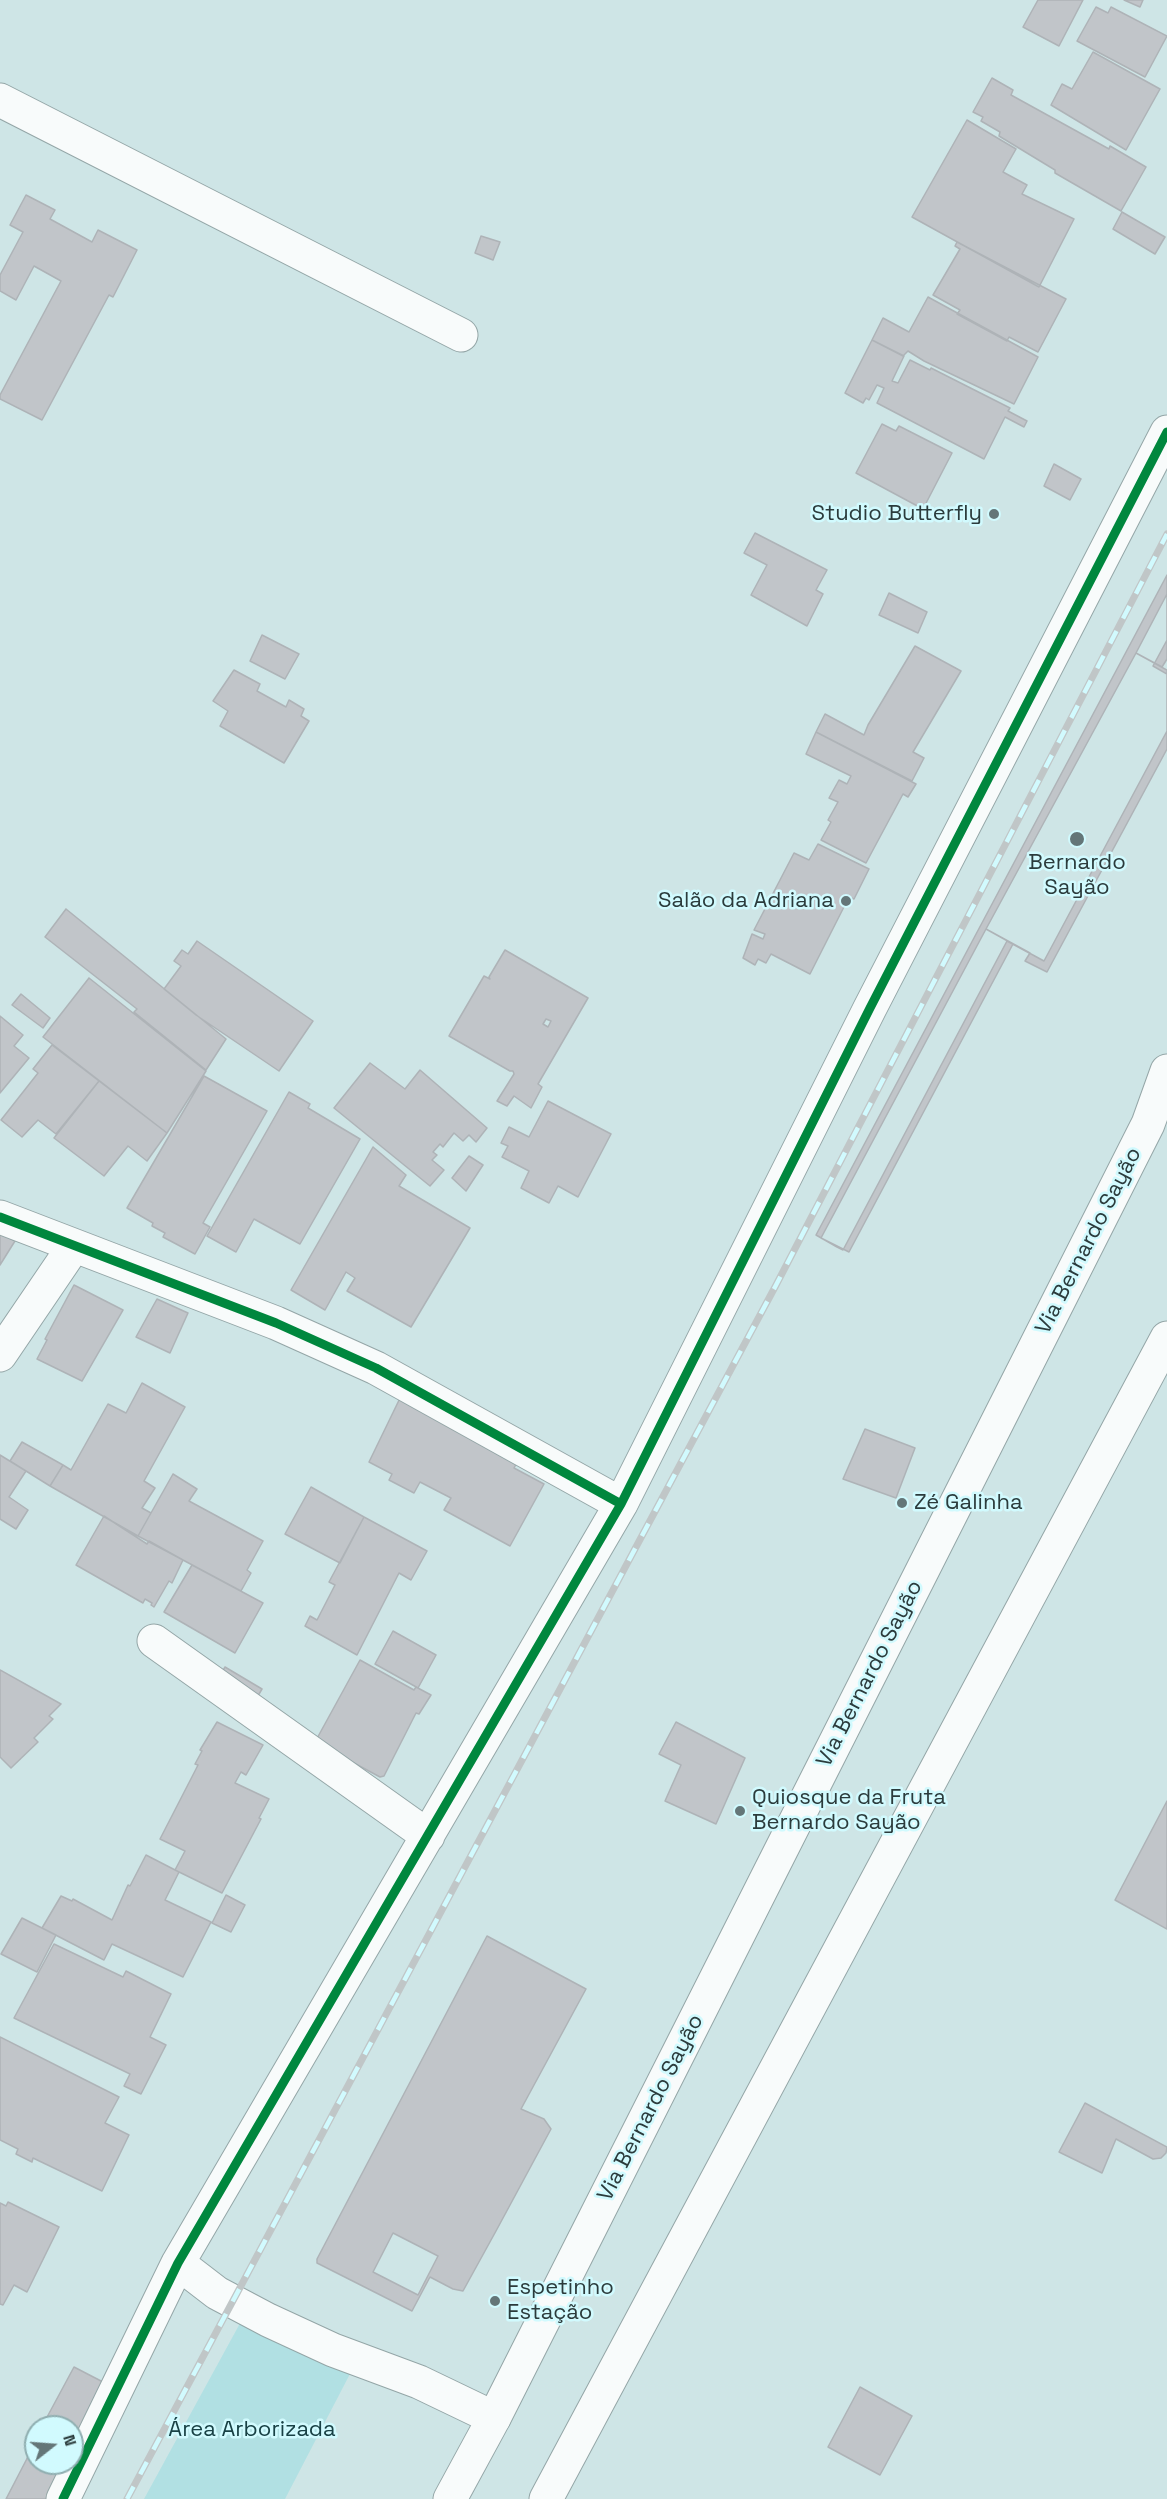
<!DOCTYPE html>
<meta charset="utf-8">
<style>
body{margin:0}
#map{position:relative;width:1167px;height:2499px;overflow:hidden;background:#cee5e6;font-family:"Space Grotesk",sans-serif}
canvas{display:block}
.north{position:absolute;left:24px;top:2415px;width:60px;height:60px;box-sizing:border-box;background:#d1fafe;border:2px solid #8faeb0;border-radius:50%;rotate:73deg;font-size:16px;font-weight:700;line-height:24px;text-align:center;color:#2b3b3c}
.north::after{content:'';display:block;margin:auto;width:21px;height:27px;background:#647678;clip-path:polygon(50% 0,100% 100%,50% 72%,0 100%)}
</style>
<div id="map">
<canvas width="1167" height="2499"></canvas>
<div class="north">N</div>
</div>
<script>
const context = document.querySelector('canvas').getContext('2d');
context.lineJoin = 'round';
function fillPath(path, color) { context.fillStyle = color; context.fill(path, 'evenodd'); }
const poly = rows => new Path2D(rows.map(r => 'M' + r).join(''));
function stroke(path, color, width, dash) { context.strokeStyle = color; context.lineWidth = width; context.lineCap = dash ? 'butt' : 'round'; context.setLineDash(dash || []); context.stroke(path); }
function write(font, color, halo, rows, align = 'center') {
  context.font = font + ' "Space Grotesk",sans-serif'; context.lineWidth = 5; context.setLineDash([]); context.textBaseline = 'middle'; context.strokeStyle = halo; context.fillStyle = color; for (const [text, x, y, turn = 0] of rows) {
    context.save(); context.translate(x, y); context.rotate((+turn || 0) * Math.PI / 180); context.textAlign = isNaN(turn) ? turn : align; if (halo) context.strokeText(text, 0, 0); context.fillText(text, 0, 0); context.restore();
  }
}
const green = poly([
 [244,2316,352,2370,285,2499,144,2499]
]);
const building = poly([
 [1038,0,1083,0,1059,46,1023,27,1038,0],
 [1124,0,1143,0,1140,7,1124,0],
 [1096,7,1108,13,1111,7,1167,36,1145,77,1077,41,1096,7],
 [1093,52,1160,89,1126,150,1051,105,1062,84,1072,89,1093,52],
 [992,78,1013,90,1011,95,1109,149,1110,146,1146,167,1121,211,1055,173,1055,170,999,136,1000,132,981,121,983,117,973,112,992,78],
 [967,120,1016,149,1003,172,1027,185,1022,194,1074,219,1039,287,912,217,967,120],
 [26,195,55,210,50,219,92,242,98,230,137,250,113,297,109,295,42,420,0,399,0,395,61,281,34,266,16,300,0,291,0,275,23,232,10,225,26,195],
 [1122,212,1165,237,1155,254,1113,229,1122,212],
 [481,236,500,242,493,260,475,253,481,236],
 [957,242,1066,299,1038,352,1009,337,1007,341,957,314,960,310,933,295,960,249,955,246,957,242],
 [928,297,1038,357,1014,404,924,361,908,351,903,356,872,340,883,318,909,332,928,297],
 [872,340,904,356,892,381,898,383,910,360,930,370,931,368,1010,408,1008,411,1027,421,1024,427,1005,417,984,459,877,403,884,388,877,385,869,400,866,398,863,403,845,393,872,340],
 [882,424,896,431,899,426,952,453,923,509,856,473,882,424],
 [1054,464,1081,479,1070,500,1044,486,1054,464],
 [755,533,827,570,816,590,823,594,807,626,751,595,767,565,744,553,755,533],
 [1167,575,1167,640,1153,666,1167,674,1167,731,1044,961,1007,941,843,1250,837,1247,816,1235,1167,575],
 [889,593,927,612,918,633,879,615,889,593],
 [1167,594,1167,659,1162,667,1136,653,1167,594],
 [262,635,299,654,285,679,250,661,262,635],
 [915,646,961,671,913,752,924,758,912,781,816,732,825,714,864,735,868,725,915,646],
 [1136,653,1167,670,1167,749,1047,972,1025,961,1030,953,986,929,1136,653],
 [234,670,260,684,257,691,286,707,289,700,304,709,301,716,309,721,284,763,220,726,228,711,213,701,234,670],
 [816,732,916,784,908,797,903,794,866,863,821,840,831,822,828,820,838,802,829,798,839,780,847,784,851,776,806,754,816,732],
 [818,844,869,869,854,899,849,897,810,974,771,954,766,963,758,959,755,965,743,958,752,934,763,939,765,934,754,930,794,853,809,860,818,844],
 [66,909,226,1039,206,1070,134,1012,137,1009,45,937,66,909],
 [986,929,1013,944,849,1252,821,1238,986,929],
 [197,941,313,1021,279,1071,196,1015,164,989,181,966,174,961,182,950,188,954,197,941],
 [505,950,588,998,538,1084,542,1087,531,1108,514,1096,507,1106,497,1101,514,1074,513,1071,510,1071,449,1036,484,976,490,979,489,977,505,950],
 [546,1019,551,1021,548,1027,543,1024,546,1019],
 [89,978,206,1071,167,1133,43,1037,89,978],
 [21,994,50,1018,43,1028,12,1005,21,994],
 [0,1016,23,1035,14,1046,29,1058,0,1093,0,1016],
 [52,1045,99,1081,56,1134,38,1120,22,1137,1,1120,38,1073,33,1069,52,1045],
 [370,1063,405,1089,420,1070,487,1128,476,1142,469,1135,463,1141,454,1133,443,1147,440,1144,433,1152,437,1155,432,1160,444,1170,430,1186,334,1108,370,1063],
 [204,1076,267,1111,203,1223,210,1227,195,1254,163,1237,165,1233,152,1226,153,1223,127,1208,204,1076],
 [99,1081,167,1133,147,1161,128,1146,104,1176,54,1138,99,1081],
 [289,1092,310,1104,308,1108,360,1139,300,1244,254,1219,236,1252,207,1236,289,1092],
 [548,1101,611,1134,578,1197,558,1186,549,1203,521,1188,529,1171,502,1157,508,1146,501,1143,509,1127,529,1137,548,1101],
 [373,1147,406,1175,399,1186,470,1228,411,1327,347,1291,355,1278,346,1272,325,1310,291,1290,373,1147],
 [469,1156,483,1165,466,1191,452,1178,469,1156],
 [0,1233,15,1241,0,1265,0,1233],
 [74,1285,123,1310,82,1381,37,1359,47,1340,45,1339,74,1285],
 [157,1299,188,1313,170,1353,136,1337,157,1299],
 [142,1383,185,1407,144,1481,155,1488,142,1508,151,1513,138,1536,50,1486,63,1465,71,1470,108,1404,126,1413,142,1383],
 [402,1394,519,1459,514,1468,544,1484,510,1546,444,1510,451,1498,420,1482,414,1493,389,1480,392,1474,369,1462,402,1394],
 [865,1429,915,1448,896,1498,843,1479,865,1429],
 [22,1442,63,1465,50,1486,10,1461,22,1442],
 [0,1455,26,1471,9,1497,28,1510,16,1529,0,1519,0,1455],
 [173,1474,197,1489,189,1501,263,1541,247,1570,251,1573,241,1591,138,1536,173,1474],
 [311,1487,364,1517,340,1563,285,1534,311,1487],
 [104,1516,147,1544,149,1541,183,1560,172,1583,169,1581,154,1607,151,1605,152,1603,145,1599,143,1603,76,1565,104,1516],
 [364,1517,427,1551,411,1580,399,1573,357,1655,305,1626,310,1616,317,1620,335,1585,329,1582,364,1517],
 [192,1565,263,1603,235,1653,164,1612,192,1565],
 [393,1631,436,1655,418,1688,375,1664,393,1631],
 [360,1660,414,1690,416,1687,431,1695,419,1714,416,1713,384,1776,380,1777,315,1742,360,1660],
 [225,1667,262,1689,252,1706,208,1696,225,1667],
 [0,1670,61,1704,49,1716,53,1719,34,1738,38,1742,11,1768,0,1757,0,1670],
 [217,1722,263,1745,246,1775,241,1772,235,1783,269,1799,259,1818,261,1819,222,1893,175,1870,185,1851,160,1839,196,1769,198,1765,195,1764,202,1751,200,1750,217,1722],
 [676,1722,745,1758,716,1824,665,1801,681,1765,659,1754,676,1722],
 [1167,1801,1167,1929,1115,1900,1167,1801],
 [146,1855,179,1872,165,1900,211,1922,183,1977,112,1944,104,1960,42,1928,61,1896,72,1901,73,1899,112,1920,128,1885,130,1886,146,1855],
 [226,1895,245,1905,231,1932,212,1923,226,1895],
 [22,1918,56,1935,37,1972,1,1954,22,1918],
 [487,1936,586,1989,521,2109,544,2119,551,2129,496,2231,463,2291,453,2289,430,2277,412,2311,317,2263,317,2259,487,1936],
 [393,2233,438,2256,418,2295,373,2272,393,2233],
 [54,1944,123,1977,126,1971,171,1994,150,2037,166,2045,141,2094,124,2086,130,2074,14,2018,54,1944],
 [0,2037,119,2097,105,2123,129,2135,102,2191,33,2158,32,2162,16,2154,18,2149,0,2140,0,2037],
 [1085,2103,1167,2147,1166,2153,1161,2158,1153,2159,1116,2139,1102,2173,1059,2152,1085,2103],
 [8,2202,59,2227,27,2292,14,2285,3,2305,0,2304,0,2203,6,2206,8,2202],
 [74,2367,130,2396,72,2455,72,2427,36,2427,36,2444,29,2441,40,2419,44,2421,46,2419,74,2367],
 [860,2387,912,2416,880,2475,828,2447,860,2387],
 [33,2447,36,2448,36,2463,67,2463,75,2499,6,2499,33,2447]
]);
const street = poly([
 [0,100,461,335],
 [0,1217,276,1323,376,1368,621,1504],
 [0,1355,74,1246],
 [154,1641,428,1836],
 [178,2263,217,2293,268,2320,333,2350,419,2382,494,2418],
 [63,2499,178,2263,621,1504,870,1008,1167,432]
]);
const secondary = poly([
 [450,2499,494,2418,1148,1124,1167,1071],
 [546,2499,1167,1338]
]);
const rail = poly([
 [127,2499,775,1287,1167,534]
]);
const cycleway = poly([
 [0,1217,276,1323,376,1368,621,1504],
 [63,2499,178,2263,621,1504,870,1008,1167,432]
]);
const markers = [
 [994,514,6,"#647678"],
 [1077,839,8,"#647678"],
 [846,901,6,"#647678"],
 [902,1503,6,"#647678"],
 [740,1811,6,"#647678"],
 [495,2301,6,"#647678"]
];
const poiNames = [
 ["Studio Butterfly",982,514,"right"],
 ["Bernardo",1077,863,"center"],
 ["Sayão",1077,888,"center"],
 ["Salão da Adriana",834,901,"right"],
 ["Zé Galinha",914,1503],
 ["Quiosque da Fruta",752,1798],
 ["Bernardo Sayão",752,1823],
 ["Espetinho",507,2288],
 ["Estação",507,2313]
];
const streetNames = [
 ["Via Bernardo Sayão",1089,1241,-63],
 ["Via Bernardo Sayão",870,1674,-63],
 ["Via Bernardo Sayão",651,2108,-63]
];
const parkNames = [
 ["Área Arborizada",252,2430]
];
fillPath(green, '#b1e0e3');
fillPath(building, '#c1c5c9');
stroke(building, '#aeb3b7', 1.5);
stroke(street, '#94a6a7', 35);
stroke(secondary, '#94a6a7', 35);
stroke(street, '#f8fbfb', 33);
stroke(secondary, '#f8fbfb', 33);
stroke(rail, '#c0c6c7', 7);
stroke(rail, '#d1fafe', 4.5, [14]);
stroke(cycleway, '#00873e', 9);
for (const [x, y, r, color] of markers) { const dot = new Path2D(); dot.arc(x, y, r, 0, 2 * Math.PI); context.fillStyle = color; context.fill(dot); stroke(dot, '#d1fafe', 2); }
write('22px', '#2b3b3c', '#d1fafe', poiNames, 'left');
write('22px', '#2b3b3c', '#d1fafe', streetNames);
write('22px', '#184145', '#d1fafe', parkNames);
</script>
